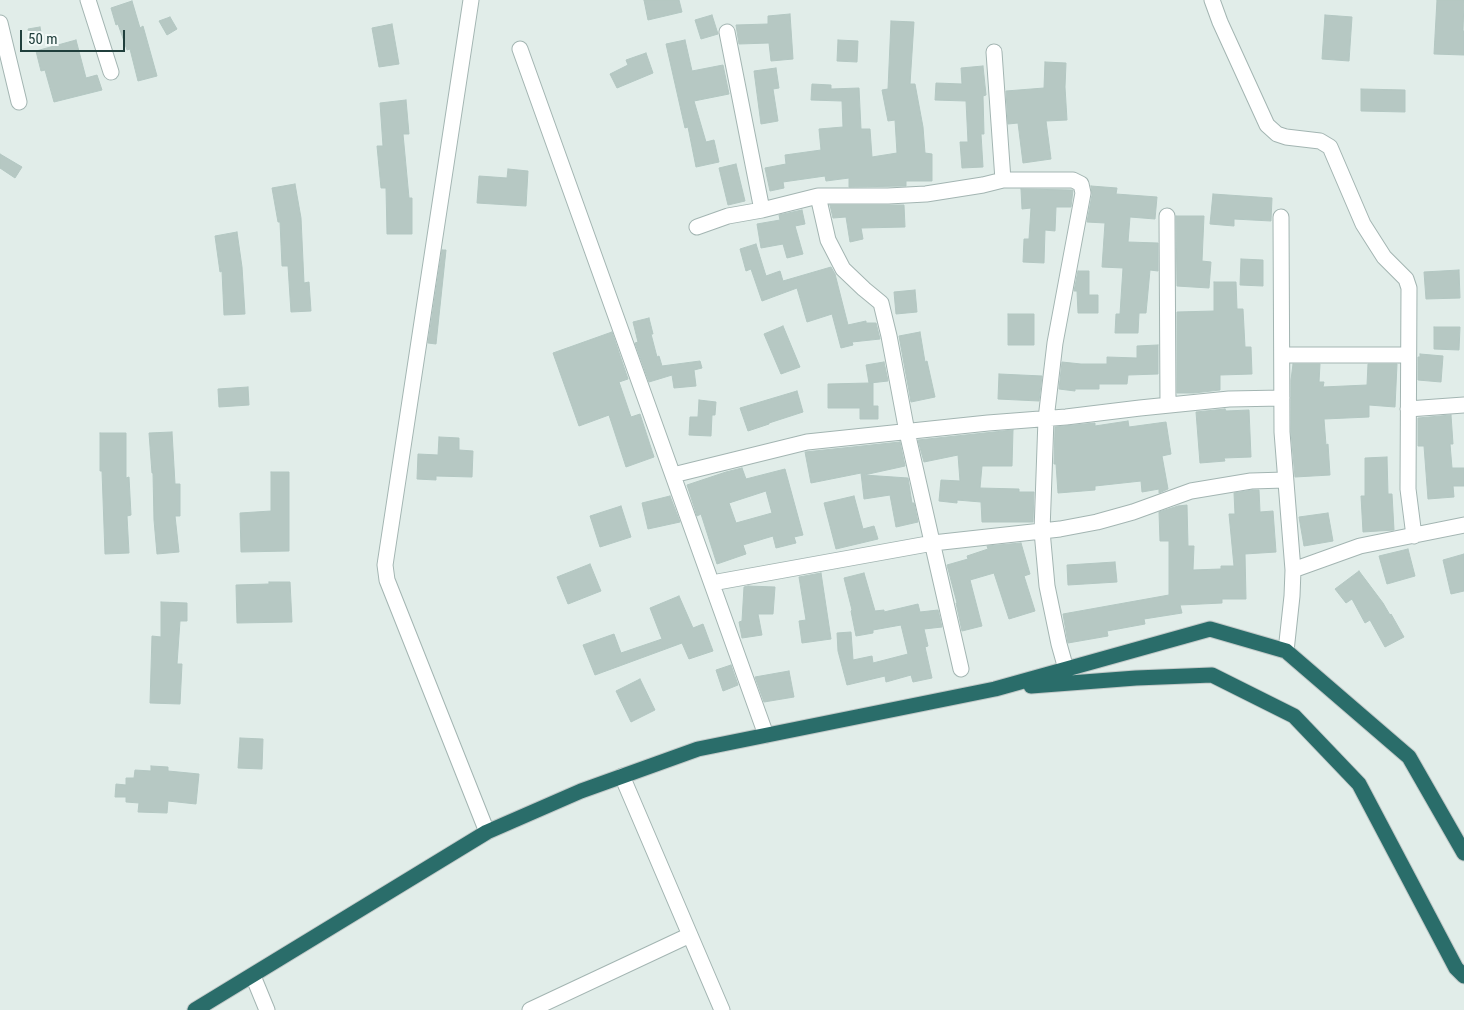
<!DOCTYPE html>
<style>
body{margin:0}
#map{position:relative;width:1464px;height:1010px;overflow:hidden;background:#e1ede9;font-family:"Roboto Condensed",sans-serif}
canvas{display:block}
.scale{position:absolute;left:20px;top:30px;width:105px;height:22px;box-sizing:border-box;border:2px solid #203f3c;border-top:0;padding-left:6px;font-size:15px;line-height:18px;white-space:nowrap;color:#203f3c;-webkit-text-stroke:4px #f2f9f7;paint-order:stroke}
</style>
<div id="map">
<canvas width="1464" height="1010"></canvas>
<div class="scale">50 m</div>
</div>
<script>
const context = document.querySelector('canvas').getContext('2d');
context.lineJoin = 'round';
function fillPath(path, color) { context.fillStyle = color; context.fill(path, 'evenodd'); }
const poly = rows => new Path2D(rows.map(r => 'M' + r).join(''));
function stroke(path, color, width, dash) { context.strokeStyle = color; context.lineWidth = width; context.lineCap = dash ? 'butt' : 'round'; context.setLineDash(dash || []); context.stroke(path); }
const building = poly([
 [644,0,679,0,682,12,648,20,644,0],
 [1437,0,1464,0,1463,31,1464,31,1464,55,1434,54,1437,0],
 [132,1,140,28,143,26,157,76,138,81,130,49,127,50,118,24,116,25,111,8,132,1],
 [790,14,793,59,771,61,769,43,739,44,736,25,768,24,768,16,790,14],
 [712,15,718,34,701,39,695,20,712,15],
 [1325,15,1352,17,1349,61,1322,59,1325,15],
 [170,17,177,29,167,35,159,21,170,17],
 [891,21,914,22,910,84,915,84,923,127,925,153,932,154,932,181,906,181,906,186,849,187,849,178,826,181,825,176,783,182,784,188,770,191,765,168,786,164,785,155,821,150,819,129,843,127,842,101,811,100,812,84,831,85,831,89,859,88,861,129,870,129,872,157,897,153,895,120,888,121,882,90,888,89,891,21],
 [392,24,399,64,379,67,372,28,392,24],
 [40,27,43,42,31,44,28,29,40,27],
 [76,40,86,78,97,75,102,90,54,102,45,70,41,71,36,51,76,40],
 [685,40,692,71,723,65,729,94,694,101,706,142,714,140,719,162,696,167,688,127,685,128,666,44,685,40],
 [838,40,858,41,857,62,837,61,838,40],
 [646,53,653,73,617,88,610,74,628,65,626,60,646,53],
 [1045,62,1066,63,1065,87,1067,120,1046,121,1051,159,1023,163,1018,123,1008,124,1006,91,1044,88,1045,62],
 [983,66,986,95,983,96,984,134,981,134,983,167,962,168,960,142,968,142,966,101,935,100,936,83,962,84,961,68,983,66],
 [776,68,779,88,773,89,778,121,761,124,754,71,776,68],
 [1361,89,1405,90,1405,112,1361,111,1361,89],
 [406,100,409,134,403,134,409,198,412,198,412,234,387,234,386,188,381,188,377,146,383,146,380,103,406,100],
 [0,154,22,167,15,178,0,168,0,154],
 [736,164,745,201,728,205,719,168,736,164],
 [508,169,528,171,526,206,477,203,479,176,507,178,508,169],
 [295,184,301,218,304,283,309,282,311,311,291,312,288,266,282,266,280,222,278,222,272,188,295,184],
 [1091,186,1117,188,1116,194,1157,197,1155,219,1130,217,1128,242,1158,243,1158,271,1150,270,1146,313,1139,313,1138,333,1115,333,1116,314,1120,314,1123,268,1102,267,1105,223,1087,222,1092,195,1091,186],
 [1021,189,1073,190,1071,207,1056,207,1055,231,1045,230,1044,263,1023,262,1024,239,1029,239,1031,208,1022,209,1021,189],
 [1213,194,1272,198,1271,221,1234,219,1234,226,1210,224,1213,194],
 [830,205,904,205,905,227,861,228,863,239,850,242,846,217,833,218,830,205],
 [802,210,805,224,795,226,803,254,787,258,783,244,761,248,757,224,780,220,779,215,802,210],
 [1176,216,1204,216,1202,261,1211,262,1209,288,1177,286,1176,216],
 [237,232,242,267,245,314,224,315,222,271,220,272,215,236,237,232],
 [756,244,766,276,780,271,783,281,831,267,835,274,848,325,866,321,866,323,876,323,880,339,852,342,853,345,841,348,832,314,807,322,797,288,762,301,751,269,746,271,740,249,756,244],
 [442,250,446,250,436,344,428,343,442,250],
 [1241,259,1263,260,1263,286,1240,285,1241,259],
 [1459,270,1460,298,1426,299,1424,272,1459,270],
 [1078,271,1089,271,1089,295,1098,295,1098,313,1078,313,1077,291,1074,291,1078,271],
 [1214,282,1236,282,1237,309,1243,309,1245,347,1251,347,1252,374,1220,375,1220,390,1194,393,1177,393,1177,312,1214,311,1214,282],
 [915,290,917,312,896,314,894,292,915,290],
 [1008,314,1034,314,1034,345,1008,345,1008,314],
 [649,318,653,334,651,334,657,357,659,356,662,366,700,361,702,368,694,370,696,386,674,388,672,375,649,382,635,343,638,342,633,322,649,318],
 [783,326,800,367,781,374,764,334,783,326],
 [1434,327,1460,327,1459,350,1434,349,1434,327],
 [612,332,628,379,619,382,631,417,640,414,654,457,626,467,609,415,579,426,553,353,612,332],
 [920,332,925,362,927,361,935,397,911,402,899,336,920,332],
 [1158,345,1158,374,1128,375,1127,384,1099,384,1099,389,1075,389,1075,391,1059,389,1062,362,1081,364,1107,364,1107,357,1137,358,1137,346,1158,345],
 [1420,354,1443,356,1441,382,1418,380,1418,357,1420,357,1420,354],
 [884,362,888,381,870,383,873,383,873,406,878,406,878,419,860,419,860,408,828,408,828,384,869,383,866,365,884,362],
 [1293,364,1320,364,1319,382,1324,382,1323,387,1367,385,1368,364,1397,364,1395,407,1369,405,1369,417,1324,419,1326,445,1328,444,1330,475,1295,477,1291,432,1291,380,1293,364],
 [999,374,1042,376,1039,401,998,399,999,374],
 [248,387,249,405,219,407,218,389,248,387],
 [797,391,803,412,769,423,769,424,748,431,740,408,797,391],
 [699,400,716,402,715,415,712,415,711,436,689,435,690,417,698,417,699,400],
 [1225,409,1226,411,1249,410,1251,457,1224,458,1225,461,1200,463,1196,412,1225,409],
 [1451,415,1453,444,1450,444,1452,468,1464,468,1464,486,1453,486,1454,497,1428,499,1424,446,1418,446,1418,418,1451,415],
 [1128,421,1129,427,1166,422,1171,454,1162,456,1168,489,1159,493,1159,489,1142,492,1141,481,1095,486,1095,490,1058,493,1056,464,1054,464,1055,427,1095,423,1095,426,1128,421],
 [1013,430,1012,466,982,466,980,488,1019,489,1019,492,1034,492,1033,522,982,522,981,502,957,500,957,503,939,501,941,480,960,481,958,455,924,462,918,440,1013,430],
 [172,432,175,484,180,484,180,516,175,516,179,552,157,554,154,520,153,473,152,473,149,433,172,432],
 [100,433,126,433,126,478,129,477,131,515,127,516,129,553,105,554,102,471,100,471,100,433],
 [439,437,459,438,459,450,473,451,472,477,436,476,436,480,417,479,418,454,438,455,439,437],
 [900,442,905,466,864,475,908,478,912,503,914,503,918,522,896,527,890,495,864,499,861,473,811,483,805,452,900,442],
 [1387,457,1388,494,1392,494,1394,530,1363,532,1361,496,1365,496,1365,458,1387,457],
 [742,468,746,479,785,469,803,535,794,537,796,543,776,548,773,536,743,545,746,554,717,564,701,514,697,516,687,485,726,472,742,468],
 [766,491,772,513,736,523,729,503,766,491],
 [271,472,289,472,289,551,241,552,240,513,271,511,271,472],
 [1252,490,1259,490,1260,512,1273,511,1276,552,1245,554,1246,599,1222,599,1222,603,1180,605,1182,613,1144,619,1145,624,1107,631,1108,636,1068,643,1063,614,1169,595,1169,541,1160,541,1159,512,1178,506,1187,505,1188,546,1194,546,1193,570,1221,569,1221,566,1234,566,1229,514,1235,514,1234,493,1252,490],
 [670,496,680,522,648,529,642,503,670,496],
 [854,496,863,529,874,526,878,539,836,549,824,503,854,496],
 [621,506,631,537,600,547,590,516,621,506],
 [1328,513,1333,541,1304,546,1299,517,1328,513],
 [1021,543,1030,574,1024,576,1035,611,1009,619,994,573,970,580,982,626,962,631,956,603,957,603,947,565,968,559,967,556,988,549,987,546,1021,543],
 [1408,549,1415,576,1387,584,1379,556,1408,549],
 [1464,554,1464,591,1451,594,1443,560,1464,554],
 [1115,562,1117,582,1068,585,1067,565,1115,562],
 [590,564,601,591,568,604,557,577,590,564],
 [1359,571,1383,603,1390,615,1391,614,1404,637,1385,647,1370,620,1365,623,1352,599,1346,603,1335,589,1359,571],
 [821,573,831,639,802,643,799,621,806,620,799,577,821,573],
 [864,573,875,611,884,610,884,612,918,604,920,612,938,610,942,627,924,629,928,646,925,647,932,678,913,682,911,675,886,682,885,676,847,685,838,651,837,633,851,632,853,660,872,656,873,663,908,654,901,625,873,630,873,633,856,636,851,611,852,610,844,578,864,573],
 [269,582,290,582,292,622,237,623,236,585,269,584,269,582],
 [748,586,775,587,773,614,758,614,762,635,742,638,739,622,742,621,744,587,748,586],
 [679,596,693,628,703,624,713,651,689,659,682,643,595,675,583,645,614,634,621,653,662,639,650,608,679,596],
 [161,602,187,603,187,621,180,621,177,664,182,664,180,704,150,703,152,636,161,637,161,602],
 [731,665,738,685,723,691,716,670,731,665],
 [789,671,794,697,764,702,755,677,789,671],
 [640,679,655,710,631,722,616,691,640,679],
 [240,738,263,739,262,769,238,768,240,738],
 [151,766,168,767,168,771,199,774,196,804,168,801,167,813,138,812,139,803,126,802,126,797,115,797,116,784,126,785,126,778,134,778,135,770,151,771,151,766]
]);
const minor = poly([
 [88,0,111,72],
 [471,0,385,565,387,580,487,832],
 [1212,0,1220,22,1267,125,1277,134,1286,137,1320,141,1330,147,1363,224,1384,257,1406,279,1409,288,1408,489,1414,536],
 [0,23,19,102],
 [727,32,762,210],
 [520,49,766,735],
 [994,52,1003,180],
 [818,196,828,240,843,269,864,289,881,303,889,336,907,432,961,669],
 [1167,216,1168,405],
 [1281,217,1282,432,1293,570,1292,596,1286,651],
 [697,227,728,216,762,210,818,196,888,196,926,194,983,185,1003,180,1073,180,1081,184,1083,193,1055,343,1046,419,1042,531,1047,586,1059,644,1066,669],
 [1282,355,1407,355],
 [1408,409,1464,405],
 [673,475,807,442,988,423,1066,417,1140,408,1229,399,1282,398],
 [1293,570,1360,546,1464,525],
 [712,583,933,543,1060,529,1097,522,1133,512,1191,491,1251,481,1285,480],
 [622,776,722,1010],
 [253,976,267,1010],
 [530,1010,690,935]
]);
const highway = poly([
 [1031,686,1136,678,1212,675,1294,716,1359,784,1456,968,1464,976],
 [195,1010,487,832,581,791,698,749,995,689,1210,629,1286,651,1409,757,1464,853]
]);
fillPath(building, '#b6c8c3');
stroke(building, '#b3c7c2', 1);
stroke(minor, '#a3b5b2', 17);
stroke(highway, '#c1c9c8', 17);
stroke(minor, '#fff', 15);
stroke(highway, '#2a6d6a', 15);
</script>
